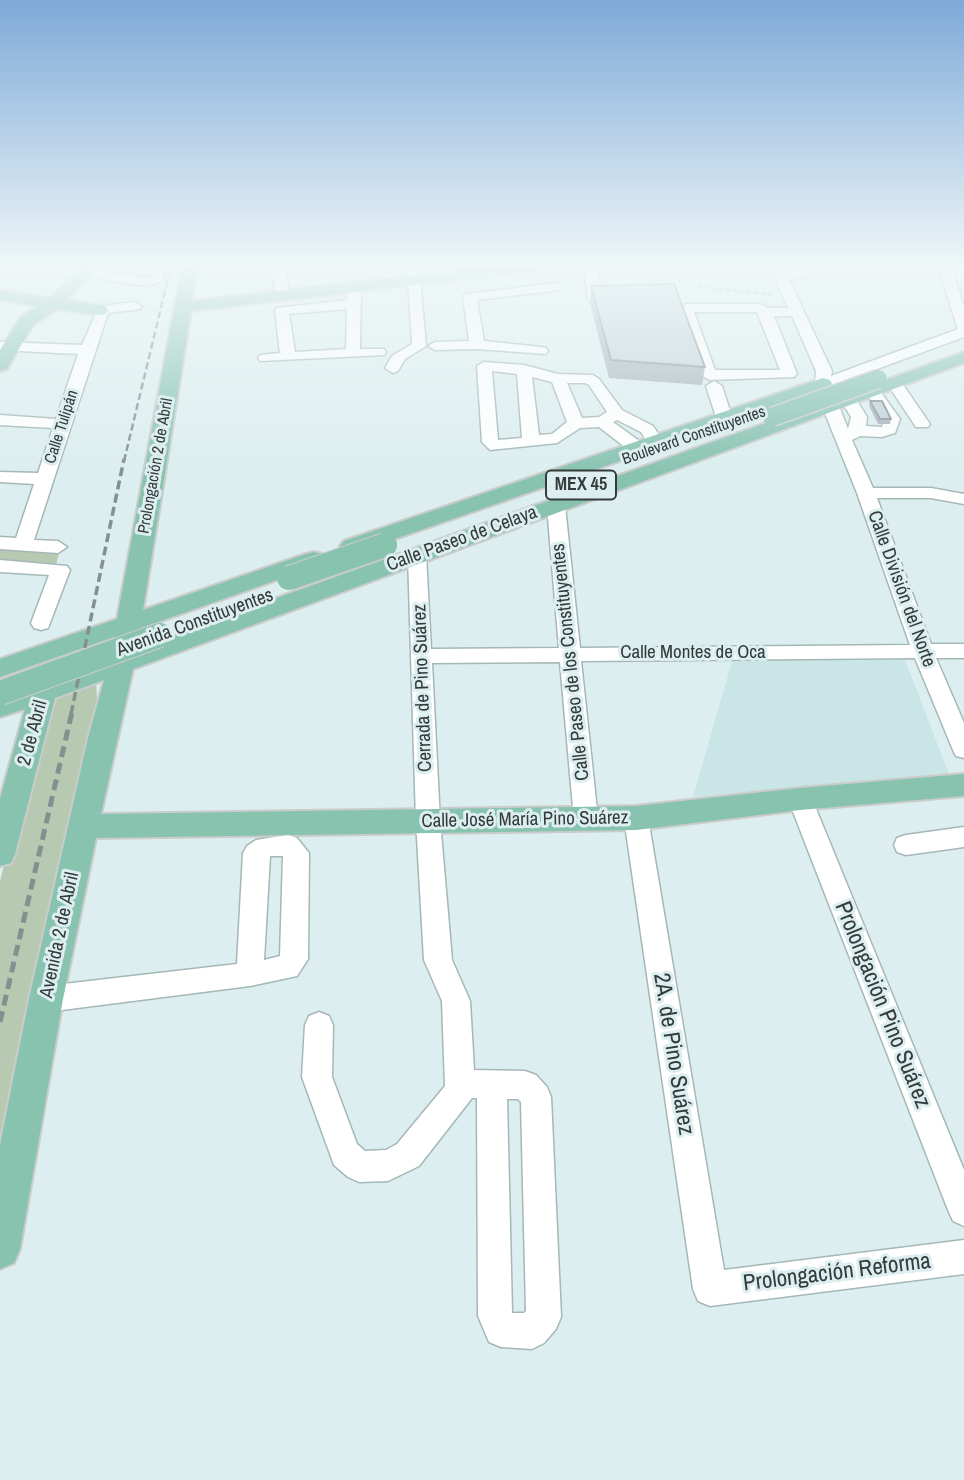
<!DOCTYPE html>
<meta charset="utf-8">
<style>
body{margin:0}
canvas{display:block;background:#dceeef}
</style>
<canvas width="964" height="1480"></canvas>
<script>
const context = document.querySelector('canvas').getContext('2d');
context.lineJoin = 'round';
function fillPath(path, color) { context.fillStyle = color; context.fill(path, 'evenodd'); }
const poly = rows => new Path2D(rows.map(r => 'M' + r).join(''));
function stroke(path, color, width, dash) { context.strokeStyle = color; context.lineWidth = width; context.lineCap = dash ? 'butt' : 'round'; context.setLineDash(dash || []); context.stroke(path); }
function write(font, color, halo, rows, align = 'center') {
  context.font = font + ' "Archivo Narrow",sans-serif'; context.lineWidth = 6; context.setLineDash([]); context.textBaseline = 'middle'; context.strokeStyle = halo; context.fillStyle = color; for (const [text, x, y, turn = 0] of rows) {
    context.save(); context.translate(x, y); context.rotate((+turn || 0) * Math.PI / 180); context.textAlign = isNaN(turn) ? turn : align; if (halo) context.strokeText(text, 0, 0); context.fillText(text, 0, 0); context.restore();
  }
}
const built = poly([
 [733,658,905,660,949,774,693,797]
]);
const green = poly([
 [0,548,59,553,56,565,0,560],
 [96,681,97,698,0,1147,0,881,46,700]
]);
const path = poly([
 [617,266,710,288,775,295]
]);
const minor = poly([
 [33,266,68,266,146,278,151,276,153,266,166,266,162,281,147,286,39,270,33,266],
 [271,266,284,266,290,295,288,298,283,299,276,295,271,266],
 [383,266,395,266,394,286,384,286,382,283,383,266],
 [407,266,419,266,426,346,405,359,398,371,393,373,385,368,392,356,412,344,407,266],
 [457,266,469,266,469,268,463,272,457,266],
 [584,266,597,266,602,298,600,301,590,301,588,298,584,266],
 [770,266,783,266,786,273,812,266,835,266,789,280,832,371,831,376,958,329,940,274,956,266,964,266,964,272,954,276,964,306,964,337,831,386,848,429,851,417,840,399,842,396,854,396,867,417,866,426,882,427,884,419,867,394,846,390,843,387,851,382,877,387,900,419,895,433,882,437,860,436,852,440,873,488,931,488,964,494,964,504,931,498,877,498,931,644,964,644,964,658,936,658,964,723,964,758,956,756,953,750,915,658,581,661,598,819,595,826,586,828,577,826,574,819,560,662,432,663,440,821,452,960,470,1001,474,1070,525,1071,536,1075,547,1087,551,1097,561,1317,556,1329,544,1343,532,1349,501,1347,489,1342,478,1316,477,1098,472,1098,419,1166,388,1181,359,1182,348,1177,334,1165,302,1077,305,1025,309,1016,319,1012,329,1016,333,1025,332,1077,357,1144,365,1151,386,1150,397,1144,445,1086,442,1001,424,960,416,821,408,555,417,549,426,555,431,649,559,648,547,506,556,501,565,506,580,648,910,645,857,493,822,406,815,384,816,371,792,316,774,316,797,374,794,377,709,380,701,375,679,308,686,304,760,304,768,308,788,308,770,266],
 [694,312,757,312,780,370,715,370,694,312],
 [507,1099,518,1099,521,1102,526,1311,524,1313,512,1313,507,1099],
 [556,283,563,287,561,290,477,300,484,341,541,347,546,348,548,351,546,354,477,349,435,350,428,346,435,342,469,341,463,297,465,294,556,283],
 [354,286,361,290,360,349,384,349,386,352,384,355,260,361,258,358,260,355,280,353,275,311,277,308,347,300,347,290,354,286],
 [347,309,346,349,295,352,289,314,347,309],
 [135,302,142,306,140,309,108,313,34,540,58,541,67,547,58,553,0,549,0,537,16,538,34,484,0,482,0,472,38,473,53,428,0,425,0,415,56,419,78,354,0,350,0,342,82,345,95,315,92,310,94,307,135,302],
 [484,362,524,365,558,374,593,375,599,379,622,410,653,426,663,441,655,446,649,445,641,432,617,420,613,422,642,443,644,447,642,451,630,451,599,427,580,428,557,443,490,450,482,442,477,366,484,362],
 [492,371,517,374,522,438,498,440,492,371],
 [532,377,552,382,567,422,552,434,539,435,532,377],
 [567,383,585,383,589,385,607,412,599,417,582,418,567,383],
 [894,377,899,379,930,424,928,427,916,427,886,382,894,377],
 [714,381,722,386,732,417,730,420,724,422,716,417,706,386,714,381],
 [0,560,67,566,70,570,48,628,41,630,34,628,31,623,49,575,0,572,0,560],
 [800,790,808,793,812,799,964,1170,964,1226,953,1221,948,1210,788,799,792,793,800,790],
 [636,809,645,811,648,818,724,1270,964,1240,964,1274,710,1306,698,1301,693,1289,624,818,627,811,636,809],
 [964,827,964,847,906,855,897,852,894,845,897,838,906,835,964,827],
 [288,835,297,838,309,853,308,959,297,976,250,986,46,1012,36,1008,32,999,36,990,46,986,237,964,243,853,247,846,256,840,288,835],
 [270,856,283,856,280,956,264,960,270,856]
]);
const major = poly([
 [182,266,198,266,192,301,491,266,544,266,536,271,191,311,143,610,306,554,314,552,322,554,326,559,322,564,141,628,137,648,964,352,964,363,133,669,101,814,636,806,800,788,964,774,964,796,800,810,636,830,96,838,63,999,20,1249,14,1263,0,1269,0,1145,29,999,88,738,104,680,55,698,15,854,11,863,0,866,0,799,25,709,0,717,0,698,31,687,37,675,46,672,57,677,110,658,114,637,0,677,0,659,117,619,182,266],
 [85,269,93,274,67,300,105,306,108,310,105,314,99,315,57,309,33,325,7,369,0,371,0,350,20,318,38,306,0,300,0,290,50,298,79,271,85,269],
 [823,378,830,380,832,384,830,388,360,551,344,551,340,546,344,541,823,378]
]);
const railFar2 = poly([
 [124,461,171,266]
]);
const railFar1 = poly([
 [71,714,124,459]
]);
const rail = poly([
 [0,1022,72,712]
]);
const majorBridgeFar1 = poly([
 [772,417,878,379]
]);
const majorBridge = poly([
 [289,578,385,545],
 [0,693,160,635]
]);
const wall = poly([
 [591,286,705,367,702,385,609,378,590,303],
 [870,401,891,419,890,424,878,424,869,406]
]);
const building = poly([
 [674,284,705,367,611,360,591,286,674,284],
 [870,401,882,401,891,419,880,419,870,401]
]);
const farStreetnames = [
 ["Calle Tulipán",62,427,-72],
 ["Boulevard Constituyentes",694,436,-19],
 ["Prolongación 2 de Abril",156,466,-80]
];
const shields = [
 [581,485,70]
];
const shieldNames = [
 ["MEX 45",581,485]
];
const streetNames = [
 ["Calle Paseo de Celaya",462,539,-20],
 ["Calle División del Norte",901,589,70],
 ["Avenida Constituyentes",195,623,-20],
 ["Calle Montes de Oca",693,653],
 ["Calle Paseo de los Constituyentes",571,662,-96],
 ["Cerrada de Pino Suárez",423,688,-92],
 ["2 de Abril",33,733,-75],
 ["Calle José María Pino Suárez",525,820,-1],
 ["Avenida 2 de Abril",60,935,-78]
];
const nearStreetnames = [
 ["Prolongación Pino Suárez",882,1005,68],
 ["2A. de Pino Suárez",673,1054,81],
 ["Prolongación Reforma",837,1273,-7]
];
fillPath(built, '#c9e5e6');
fillPath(green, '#b7cab1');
stroke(minor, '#a5b7b7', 3);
stroke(major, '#cacccc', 4);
stroke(path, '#9ba9a9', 2, [3.5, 3.5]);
fillPath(minor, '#fff');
fillPath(major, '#88c3b0');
stroke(railFar2, '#849090', 2.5, [7, 3.5]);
stroke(railFar1, '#849090', 3.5, [9, 4.5]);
stroke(rail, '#849090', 5, [11, 6]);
stroke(majorBridgeFar1, '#cacccc', 21, []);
stroke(majorBridge, '#cacccc', 26, []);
stroke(majorBridgeFar1, '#88c3b0', 18);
stroke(majorBridge, '#88c3b0', 24);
fillPath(wall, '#a6b3ba');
fillPath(building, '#c1d0d8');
stroke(building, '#879297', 2);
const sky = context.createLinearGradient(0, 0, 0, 474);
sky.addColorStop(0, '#7ea9d8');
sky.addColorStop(0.56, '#eff7f8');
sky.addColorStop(1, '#eff7f800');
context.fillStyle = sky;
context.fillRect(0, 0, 964, 474);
write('16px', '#343b3b', '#dceeef', farStreetnames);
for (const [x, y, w] of shields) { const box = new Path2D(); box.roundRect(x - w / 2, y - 14.5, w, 29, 5); context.fillStyle = '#dceeef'; context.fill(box); stroke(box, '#343b3b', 2); }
write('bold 18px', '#343b3b', null, shieldNames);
write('19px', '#343b3b', '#dceeef', streetNames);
write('23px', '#343b3b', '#dceeef', nearStreetnames);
</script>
